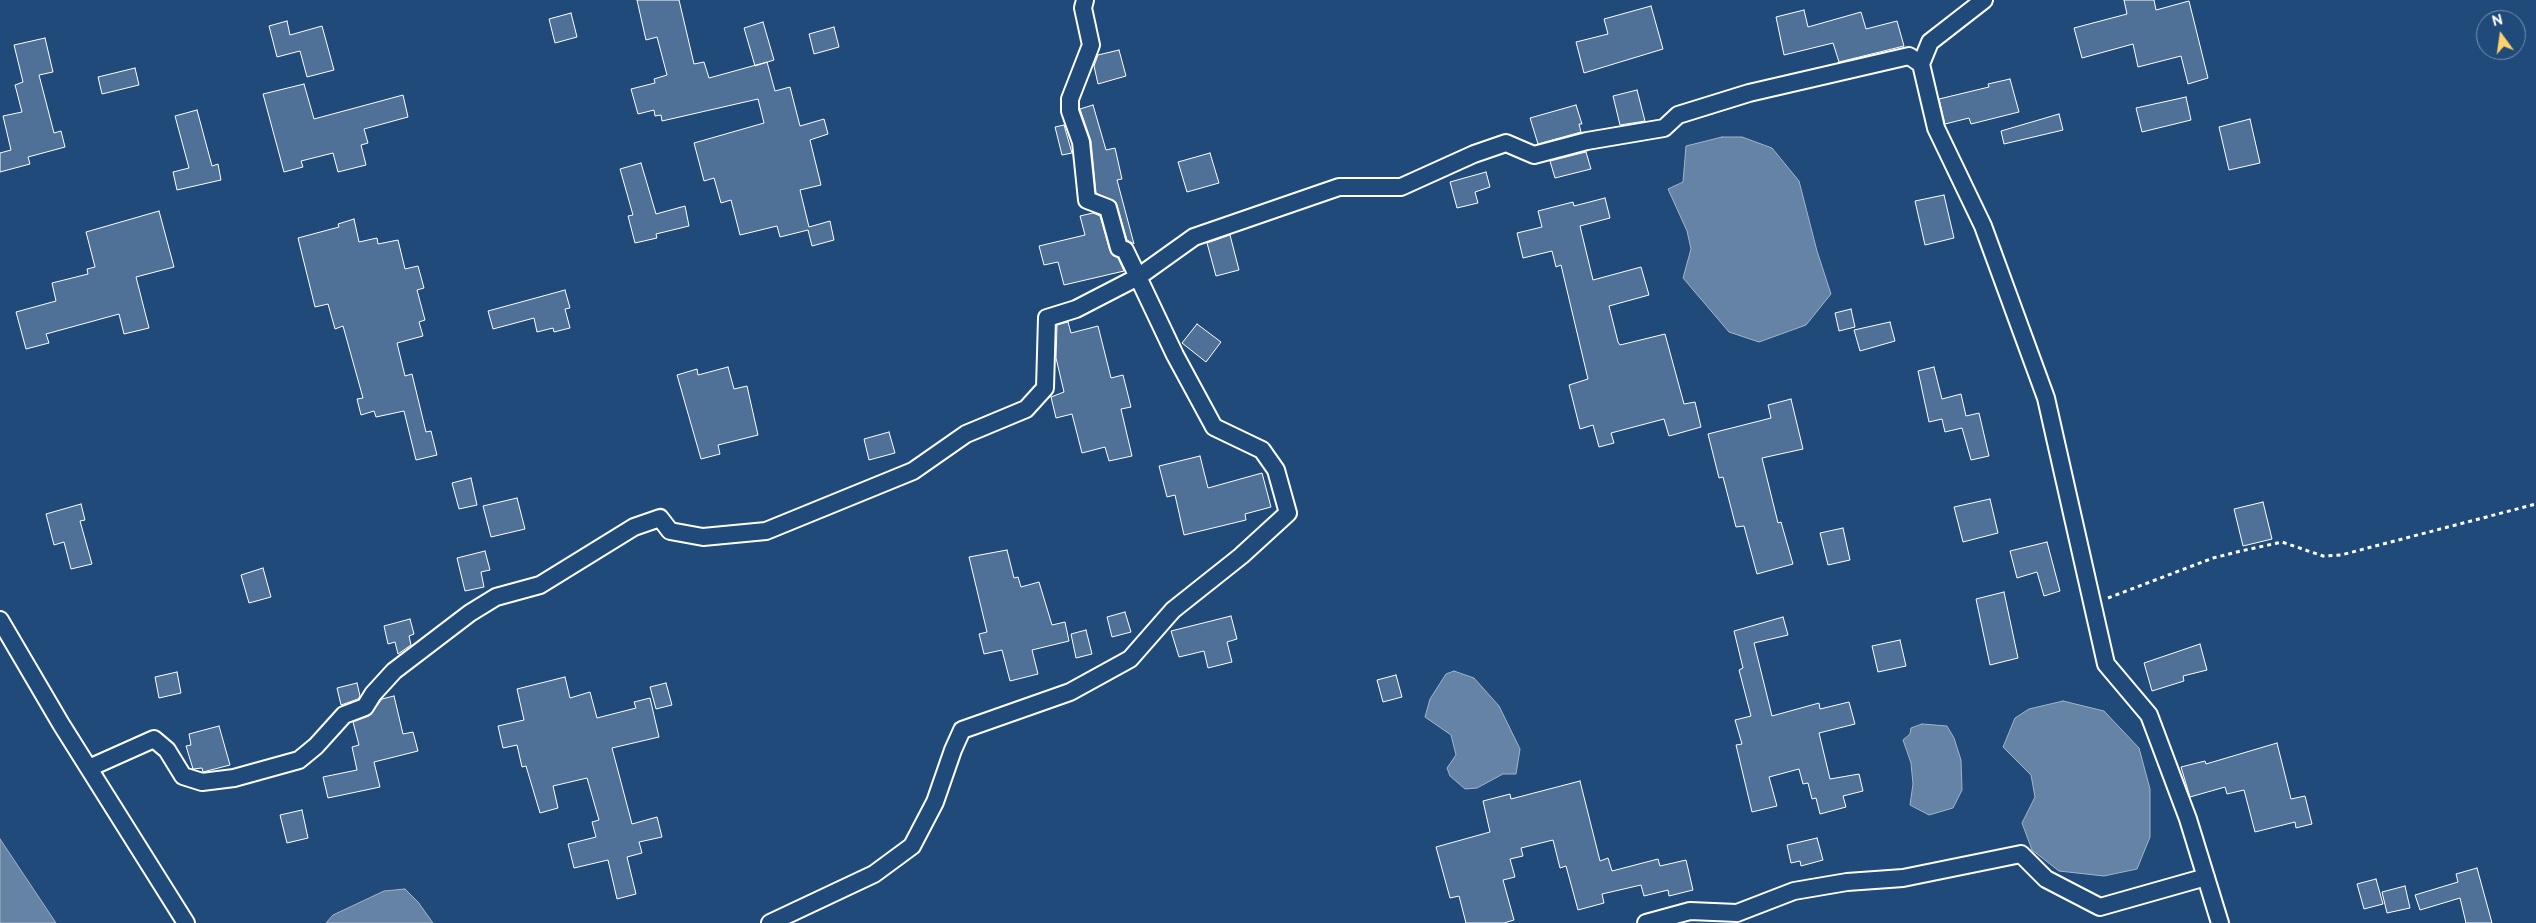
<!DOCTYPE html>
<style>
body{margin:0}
#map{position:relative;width:2536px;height:923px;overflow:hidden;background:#1f4a7a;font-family:"Balsamiq Sans",sans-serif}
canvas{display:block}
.north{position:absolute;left:2476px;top:10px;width:50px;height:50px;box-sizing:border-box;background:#1f4a7a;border:1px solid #7992af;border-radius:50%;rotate:346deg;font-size:14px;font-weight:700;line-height:20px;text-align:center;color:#fff}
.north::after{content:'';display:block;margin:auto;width:18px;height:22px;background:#ffd166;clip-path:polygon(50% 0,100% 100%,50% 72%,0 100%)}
</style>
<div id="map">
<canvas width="2536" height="923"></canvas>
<div class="north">N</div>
</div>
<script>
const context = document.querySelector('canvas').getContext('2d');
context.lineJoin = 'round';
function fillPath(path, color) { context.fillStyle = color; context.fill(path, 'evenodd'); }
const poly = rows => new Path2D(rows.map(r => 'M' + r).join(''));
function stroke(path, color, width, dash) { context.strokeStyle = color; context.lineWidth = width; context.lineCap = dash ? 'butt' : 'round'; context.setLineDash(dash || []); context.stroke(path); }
const water = poly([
 [1722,137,1742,137,1772,148,1799,181,1817,251,1831,294,1806,325,1759,342,1729,332,1683,278,1691,249,1687,231,1668,189,1683,182,1686,146,1722,137],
 [1454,671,1474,678,1499,706,1520,749,1516,774,1503,774,1477,788,1465,789,1450,776,1447,768,1456,755,1451,735,1425,717,1430,699,1446,674,1454,671],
 [2063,701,2104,711,2139,748,2150,789,2150,837,2137,869,2104,876,2059,871,2032,850,2022,823,2035,797,2031,775,2003,747,2015,718,2029,709,2063,701],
 [1922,724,1947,726,1954,738,1961,760,1962,790,1953,808,1929,815,1910,805,1913,784,1911,763,1903,740,1910,734,1911,728,1922,724],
 [0,839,56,923,0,923,0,839],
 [405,889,418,902,433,923,326,923,333,915,384,891,405,889]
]);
const building = poly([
 [637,0,679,0,694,64,704,62,709,78,767,62,775,91,790,87,800,126,824,119,828,134,810,140,821,185,800,190,809,227,830,221,834,240,812,246,808,230,780,237,777,226,740,235,731,200,721,203,714,178,704,181,694,143,764,123,758,99,662,121,661,115,655,116,654,110,638,114,631,89,655,83,654,79,667,75,657,37,646,40,637,0],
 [2124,0,2154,0,2156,10,2189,1,2208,78,2188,84,2181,56,2138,67,2133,44,2082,58,2074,28,2127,14,2124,0],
 [1651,6,1663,49,1584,73,1576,42,1608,34,1604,19,1651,6],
 [1804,10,1808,27,1861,12,1866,29,1897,21,1904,46,1839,62,1833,43,1784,55,1776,17,1804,10],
 [571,13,577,37,555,43,549,19,571,13],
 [287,21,290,35,322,26,334,70,307,77,300,51,277,57,269,26,287,21],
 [763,22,774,60,755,66,744,28,763,22],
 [834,27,839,47,814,54,809,34,834,27],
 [45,38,53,72,39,75,54,133,61,131,65,147,28,157,30,164,0,172,0,153,11,150,3,116,22,112,15,85,23,82,14,45,45,38],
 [1119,50,1126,76,1098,84,1094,66,1098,55,1119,50],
 [135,68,139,85,102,94,98,77,135,68],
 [2010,79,2019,112,1971,124,1969,118,1945,124,1939,99,1989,87,1988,84,2010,79],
 [304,84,314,119,403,95,408,117,364,129,368,143,361,145,366,165,338,172,333,153,301,161,303,167,284,172,263,94,304,84],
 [1637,90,1645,121,1620,125,1613,96,1637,90],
 [2186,97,2191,120,2142,132,2136,108,2186,97],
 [1093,105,1106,150,1115,148,1122,179,1117,180,1134,244,1127,240,1116,202,1096,193,1091,141,1080,109,1093,105],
 [1576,105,1582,124,1579,124,1581,132,1538,144,1530,118,1576,105],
 [197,110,212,166,218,164,221,180,177,190,173,172,189,168,175,116,197,110],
 [2059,114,2063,130,2004,144,2001,131,2059,114],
 [2250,119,2260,163,2229,170,2219,127,2250,119],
 [1064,125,1072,153,1062,155,1055,127,1064,125],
 [1586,152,1591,169,1555,178,1550,161,1586,152],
 [1210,153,1219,183,1187,192,1178,162,1210,153],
 [641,163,656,214,685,206,689,226,656,234,657,238,635,243,628,216,633,215,620,169,641,163],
 [1486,172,1490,187,1475,192,1478,203,1457,208,1450,182,1486,172],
 [1944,195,1954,238,1925,245,1915,201,1944,195],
 [1605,198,1610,218,1580,226,1593,280,1641,267,1649,295,1609,306,1618,342,1620,345,1665,334,1684,404,1695,402,1701,427,1669,436,1664,419,1611,433,1614,443,1599,447,1593,425,1580,429,1569,385,1588,379,1561,265,1556,267,1552,251,1523,258,1517,233,1542,227,1538,211,1573,202,1574,206,1605,198],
 [159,211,174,267,136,277,149,328,124,334,119,314,46,334,49,343,26,349,16,312,56,301,52,283,88,274,87,269,95,267,86,232,159,211],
 [1093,213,1100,216,1110,251,1118,258,1124,271,1064,285,1058,262,1044,265,1039,246,1085,235,1080,216,1093,213],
 [354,219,359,242,377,238,378,244,398,240,405,269,418,266,424,288,417,290,425,320,419,322,423,336,397,343,405,376,412,374,426,432,431,431,437,455,416,460,404,411,376,417,374,411,361,415,357,399,363,398,343,326,335,329,328,304,315,307,298,238,339,227,338,224,354,219],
 [1230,235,1239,270,1216,276,1207,243,1230,235],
 [565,290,570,308,565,309,570,328,554,332,553,328,537,332,534,318,493,329,488,311,565,290],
 [1851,309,1855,327,1839,331,1835,313,1851,309],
 [1068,322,1071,333,1098,326,1111,378,1123,375,1131,407,1121,409,1132,456,1109,461,1105,447,1082,453,1072,414,1056,418,1051,397,1064,392,1056,358,1057,325,1068,322],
 [1890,322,1895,341,1860,351,1854,330,1890,322],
 [1197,324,1221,342,1206,362,1182,343,1197,324],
 [728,367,734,389,747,386,758,435,718,445,720,454,701,459,677,375,697,369,698,375,728,367],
 [1934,367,1942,399,1961,394,1966,416,1979,413,1989,456,1971,460,1962,428,1945,432,1942,419,1929,422,1918,371,1934,367],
 [1791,399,1803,449,1762,458,1778,523,1781,522,1793,564,1757,574,1744,526,1736,527,1723,477,1719,478,1708,434,1771,418,1768,405,1791,399],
 [889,432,895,453,869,460,864,439,889,432],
 [1200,456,1208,488,1262,473,1271,507,1245,514,1246,520,1184,535,1175,495,1167,497,1159,466,1200,456],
 [471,478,477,505,459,509,452,483,471,478],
 [517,498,525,529,491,537,483,506,517,498],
 [1990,499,1998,533,1963,542,1954,507,1990,499],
 [2263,502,2272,539,2243,546,2234,509,2263,502],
 [81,504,85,520,80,521,92,564,71,569,64,542,54,545,46,514,81,504],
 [1843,528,1850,560,1828,565,1820,533,1843,528],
 [2047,542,2060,591,2044,596,2037,572,2017,578,2010,551,2047,542],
 [1007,550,1014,578,1018,577,1021,587,1039,582,1052,625,1065,622,1069,641,1032,650,1038,674,1010,681,1002,650,984,654,979,634,987,632,969,557,1007,550],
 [485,551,490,570,481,572,484,587,465,591,457,558,485,551],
 [263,568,271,597,249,603,241,575,263,568],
 [2004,592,2018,658,1990,665,1976,599,2004,592],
 [1125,612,1131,632,1112,637,1107,617,1125,612],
 [1231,616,1237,639,1227,642,1232,662,1208,668,1204,651,1179,657,1171,631,1231,616],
 [1783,617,1788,635,1754,643,1772,716,1819,703,1820,709,1849,702,1855,724,1819,733,1830,779,1859,774,1863,791,1843,796,1846,807,1820,814,1816,798,1812,799,1808,783,1803,784,1799,769,1769,777,1777,806,1752,812,1736,745,1742,744,1735,720,1751,716,1739,670,1743,668,1734,631,1783,617],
 [410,619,414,634,409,636,411,645,398,654,395,642,388,644,384,626,410,619],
 [1086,630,1092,654,1076,658,1071,634,1086,630],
 [1900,640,1906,666,1878,672,1872,646,1900,640],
 [2200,644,2207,670,2183,676,2184,681,2152,691,2144,663,2200,644],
 [177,672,181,693,159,698,155,677,177,672],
 [1396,675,1402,697,1383,702,1377,680,1396,675],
 [565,677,570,698,590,692,597,718,636,708,634,702,650,698,659,737,612,748,632,824,657,817,662,837,639,842,642,853,627,857,636,894,617,899,608,860,574,868,568,844,596,837,592,822,599,820,587,778,553,786,558,808,540,813,526,766,522,767,517,745,503,748,498,726,524,720,517,689,565,677],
 [357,683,360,696,358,699,341,705,337,688,357,683],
 [666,683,672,705,656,709,650,687,666,683],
 [394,696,403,734,413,732,418,751,374,762,380,787,328,798,323,777,357,770,352,747,359,745,353,722,369,716,382,699,394,696],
 [219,726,230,765,203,772,202,768,193,769,186,746,191,745,189,734,219,726],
 [2277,743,2291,799,2305,796,2312,824,2296,828,2295,822,2255,832,2244,790,2227,794,2225,787,2190,797,2181,767,2205,761,2206,764,2277,743],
 [1580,781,1600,861,1608,858,1612,871,1658,859,1660,866,1686,860,1693,890,1669,896,1668,890,1644,896,1641,885,1602,894,1604,903,1578,910,1566,866,1560,868,1553,840,1521,848,1523,856,1510,859,1515,877,1503,880,1514,920,1504,923,1466,923,1459,896,1450,898,1436,847,1490,832,1483,801,1510,794,1511,799,1580,781],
 [302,810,308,838,287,843,280,815,302,810],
 [1817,838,1823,860,1801,866,1800,861,1791,863,1787,845,1817,838],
 [2477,868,2492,923,2466,923,2460,898,2420,910,2415,895,2458,882,2456,874,2477,868],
 [2376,879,2383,904,2364,909,2357,884,2376,879],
 [2405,886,2410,908,2387,913,2382,892,2405,886]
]);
const path = poly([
 [2108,598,2213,558,2241,551,2282,542,2323,556,2341,555,2536,504]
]);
const street = poly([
 [1085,0,1083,8,1091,45,1070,99,1070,111,1081,142,1087,200,1108,208,1119,248,1125,250,1138,277],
 [1984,0,1930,42,1921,64,1936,128,1983,226,2046,398,2106,664,2149,715,2188,819,2220,923],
 [0,620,61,724,186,923],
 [89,768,154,739,167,750,183,776,202,782,234,778,299,760,316,746,344,715,365,707,373,694,394,671,470,613,496,597,540,585,634,527,660,518,670,531,703,537,766,531,913,471,966,434,1026,409,1045,388,1047,318,1076,309,1138,277],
 [770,923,874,874,912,846,935,802,953,750,962,730,1070,692,1130,659,1173,610,1241,556,1288,513,1276,470,1262,450,1214,427,1175,355,1138,277,1194,237,1339,187,1401,187,1474,154,1506,143,1534,155,1587,141,1664,128,1678,115,1749,93,1909,56,1921,64],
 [1646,923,1690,911,1737,913,1794,891,1847,882,1903,878,2021,854,2046,879,2100,907,2206,877]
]);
fillPath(water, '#6583a4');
stroke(water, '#a3b5c8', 1);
fillPath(building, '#507197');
stroke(building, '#fff', 1);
stroke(street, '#fff', 20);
stroke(path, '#fff', 3, [4, 4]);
stroke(street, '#1f4a7a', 16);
</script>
